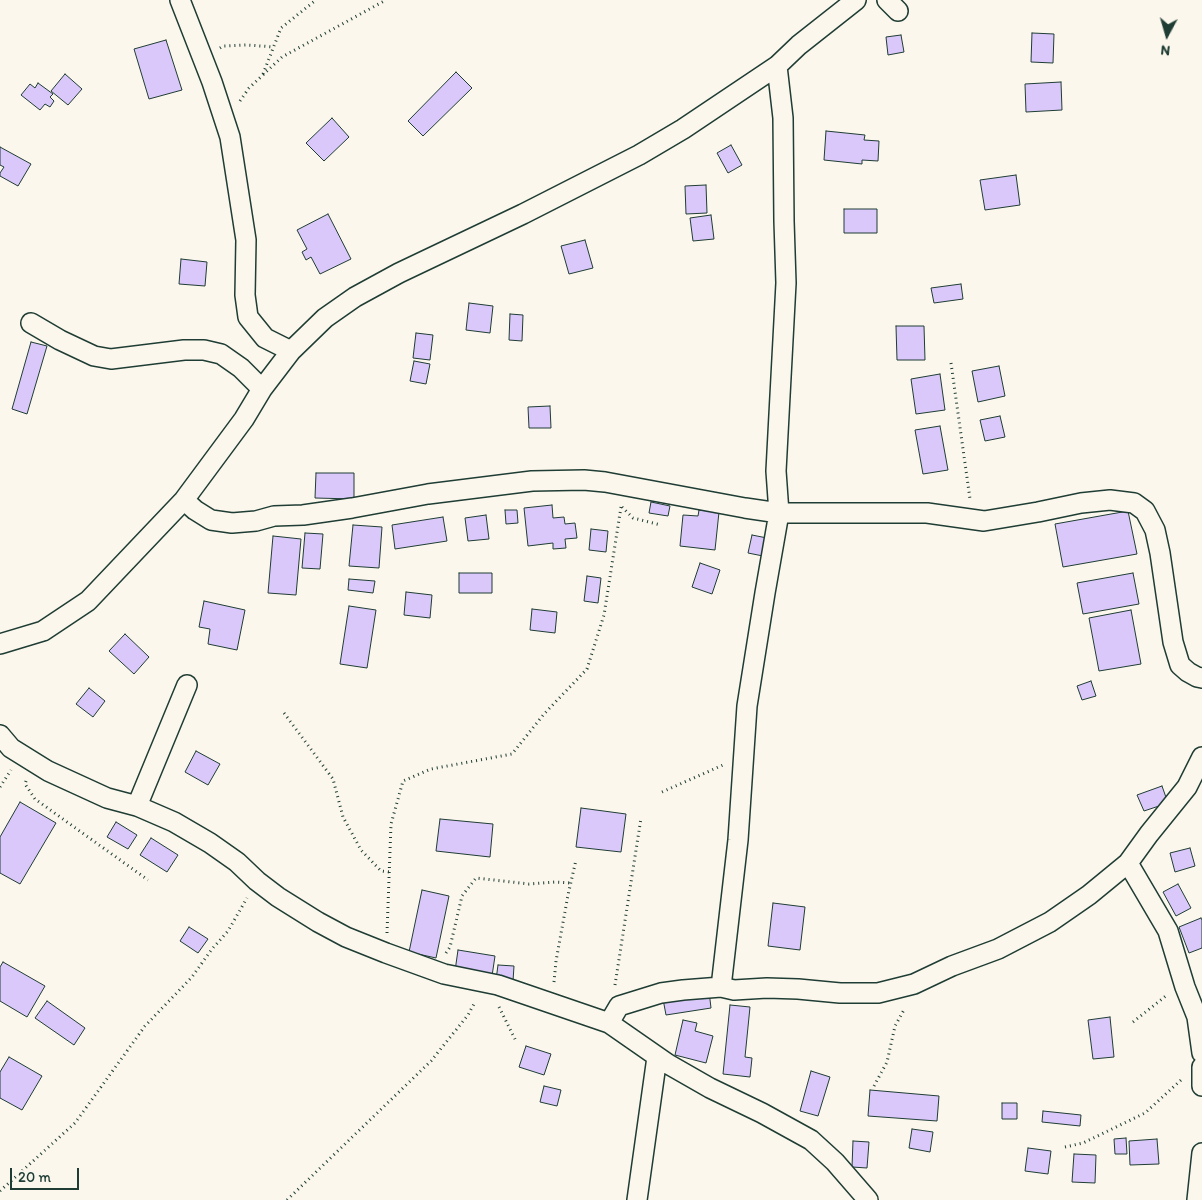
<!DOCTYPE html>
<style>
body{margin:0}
#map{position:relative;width:1202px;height:1200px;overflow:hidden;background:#fbf7ec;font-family:Itim,sans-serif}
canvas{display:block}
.north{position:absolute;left:1142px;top:10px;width:50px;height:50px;-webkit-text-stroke:4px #fbf7ec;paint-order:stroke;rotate:186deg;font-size:14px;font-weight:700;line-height:20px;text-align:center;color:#1f3d34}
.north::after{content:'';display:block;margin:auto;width:18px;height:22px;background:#1f3d34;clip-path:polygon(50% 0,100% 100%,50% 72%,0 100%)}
.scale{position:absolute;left:10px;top:1168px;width:69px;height:22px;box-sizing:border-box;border:2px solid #1f3d34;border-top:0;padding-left:6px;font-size:15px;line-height:18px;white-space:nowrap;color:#1f3d34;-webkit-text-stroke:4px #fbf7ec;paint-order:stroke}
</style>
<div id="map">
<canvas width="1202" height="1200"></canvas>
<div class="north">N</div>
<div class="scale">20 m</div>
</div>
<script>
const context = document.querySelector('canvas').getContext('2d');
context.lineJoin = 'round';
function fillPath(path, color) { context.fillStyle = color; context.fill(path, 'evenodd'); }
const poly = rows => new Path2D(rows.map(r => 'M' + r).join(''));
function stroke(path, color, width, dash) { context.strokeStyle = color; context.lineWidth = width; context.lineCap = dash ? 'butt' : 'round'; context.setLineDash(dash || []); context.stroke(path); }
const building = poly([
 [1032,33,1054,34,1053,63,1031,62,1032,33],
 [901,35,904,52,888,55,886,37,901,35],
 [166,40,182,90,149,99,134,49,166,40],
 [456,72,472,88,423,136,408,121,456,72],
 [65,74,82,89,68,105,51,91,65,74],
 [1061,82,1062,110,1026,112,1025,84,1061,82],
 [38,83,53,94,50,97,54,101,50,107,45,104,40,110,21,95,30,84,35,88,38,83],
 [332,118,349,137,324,161,306,143,332,118],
 [826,131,865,135,864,140,879,141,878,161,862,160,862,164,824,160,826,131],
 [731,145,742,165,728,173,717,153,731,145],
 [0,147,31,164,18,186,0,176,0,173,4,167,0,165,0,147],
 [1016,175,1020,205,985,210,980,180,1016,175],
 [706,185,707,213,686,214,685,186,706,185],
 [844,209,877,209,877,233,844,233,844,209],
 [328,214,351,259,320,274,311,257,306,260,302,252,307,249,297,230,328,214],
 [711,215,714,239,693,241,690,218,711,215],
 [585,240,593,268,569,274,561,246,585,240],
 [181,259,207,262,205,286,179,284,181,259],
 [961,284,963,299,934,303,931,288,961,284],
 [469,303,493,306,490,333,466,330,469,303],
 [510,314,523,315,522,341,509,340,510,314],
 [896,326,924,326,925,360,897,360,896,326],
 [416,333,433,335,430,360,413,358,416,333],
 [31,342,47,346,27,414,12,409,31,342],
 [414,361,430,364,426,384,410,381,414,361],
 [999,366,1005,396,978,402,972,371,999,366],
 [940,374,945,410,916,414,911,379,940,374],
 [550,406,551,428,529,428,528,407,550,406],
 [1000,416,1005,437,985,441,980,420,1000,416],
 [940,426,948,470,923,474,915,430,940,426],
 [316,473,354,473,354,499,315,498,316,473],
 [651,502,670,506,668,516,649,513,651,502],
 [552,505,553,518,564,517,565,524,575,523,577,538,565,539,566,548,553,549,553,543,528,546,524,508,552,505],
 [505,510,517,510,518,523,506,524,505,510],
 [699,510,719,512,715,550,680,546,683,515,698,516,699,510],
 [1128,511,1137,554,1063,567,1055,524,1128,511],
 [486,515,489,539,468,541,465,518,486,515],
 [443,517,447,541,395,549,392,525,443,517],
 [353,525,382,527,379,568,349,566,353,525],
 [591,529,608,531,606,552,589,550,591,529],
 [305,533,323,534,320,569,302,568,305,533],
 [752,535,767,538,763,556,748,553,752,535],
 [273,536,301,539,296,595,268,593,273,536],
 [700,563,720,570,712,594,692,587,700,563],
 [459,573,492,573,492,593,459,593,459,573],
 [1133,573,1139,604,1083,614,1077,583,1133,573],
 [587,576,601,578,598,603,584,601,587,576],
 [349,579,375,581,373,593,348,590,349,579],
 [406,592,432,595,430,618,404,615,406,592],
 [204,601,245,610,237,650,208,644,210,629,199,627,204,601],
 [349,606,376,610,367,668,340,664,349,606],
 [532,609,557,612,555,633,530,630,532,609],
 [1131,610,1141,664,1099,671,1089,618,1131,610],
 [125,634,149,657,134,674,109,651,125,634],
 [1091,681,1096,696,1082,700,1077,686,1091,681],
 [89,688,105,701,93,717,76,704,89,688],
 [196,751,220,764,208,785,185,772,196,751],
 [1162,786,1168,803,1144,811,1137,795,1162,786],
 [20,802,56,823,20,884,0,873,0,837,20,802],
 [581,808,626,814,621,852,576,847,581,808],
 [440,819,493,824,490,857,436,851,440,819],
 [116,822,137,835,128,849,107,837,116,822],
 [151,838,178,855,167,872,140,855,151,838],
 [1190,848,1195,866,1175,872,1170,853,1190,848],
 [1178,884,1191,908,1176,916,1163,892,1178,884],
 [422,890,449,896,436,958,409,952,422,890],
 [773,903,805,907,800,950,768,946,773,903],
 [1201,918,1202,920,1202,948,1189,953,1179,927,1201,918],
 [189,927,208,939,198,953,180,941,189,927],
 [458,950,495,956,492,976,455,971,458,950],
 [3,962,45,986,27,1017,0,1001,0,967,3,962],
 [498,965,514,966,513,981,496,980,498,965],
 [709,991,711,1008,666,1015,663,999,709,991],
 [47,1001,85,1028,74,1045,35,1018,47,1001],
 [730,1005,750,1007,745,1057,752,1058,750,1077,723,1074,730,1005],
 [1110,1017,1114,1057,1093,1059,1088,1020,1110,1017],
 [683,1020,697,1023,695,1031,713,1036,706,1063,675,1055,683,1020],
 [526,1046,551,1054,544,1075,519,1067,526,1046],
 [9,1057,42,1076,22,1110,0,1098,0,1072,9,1057],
 [811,1071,830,1077,818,1116,800,1111,811,1071],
 [544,1086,561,1090,557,1106,540,1102,544,1086],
 [870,1090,939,1096,937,1121,868,1116,870,1090],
 [1002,1103,1017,1103,1017,1119,1002,1119,1002,1103],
 [1043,1111,1081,1115,1080,1126,1042,1122,1043,1111],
 [912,1129,933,1132,930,1152,909,1148,912,1129],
 [1126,1138,1127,1154,1115,1154,1114,1139,1126,1138],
 [1157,1139,1159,1164,1130,1165,1129,1141,1157,1139],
 [853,1141,869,1142,867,1168,852,1167,853,1141],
 [1028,1148,1051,1151,1048,1174,1025,1171,1028,1148],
 [1074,1154,1096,1155,1095,1183,1072,1182,1074,1154]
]);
const path = poly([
 [220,48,223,46,247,45,274,47],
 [263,74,281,28,316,0],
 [240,101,249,88,282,57,386,0],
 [951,363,970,499],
 [622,507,633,518,661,525],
 [284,713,333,779,343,817,361,850,381,871,389,872],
 [26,781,25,784,35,799,148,880],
 [0,787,11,770],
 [662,792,723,765],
 [387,933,391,824,403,781,431,769,512,754,544,714,587,669,604,615,621,507],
 [446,953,450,947,462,896,476,878,529,884,555,882,571,883],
 [554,982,556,961,568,895,576,860],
 [615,985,641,818],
 [499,1007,516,1041],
 [1133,1022,1167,995],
 [874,1086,887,1062,895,1026,905,1008],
 [1065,1147,1083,1143,1145,1113,1181,1080],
 [0,1191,75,1123,145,1026,192,977,212,949,228,931,247,898],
 [287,1200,431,1061,468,1015,475,1002]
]);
const minor = poly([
 [180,0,212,82,230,137,246,240,245,295,248,317,265,338,291,351],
 [887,0,898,11],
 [31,323,60,340,94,356,111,359,184,350,204,350,221,354,241,368,262,389],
 [184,500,195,510,211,520,232,523,256,521,274,516,303,515,352,508,428,494,532,481,584,480,605,482,745,508,779,513,927,513,984,521,1038,512,1081,503,1110,500,1134,503,1145,511,1155,530,1160,553,1173,642,1180,665,1188,672,1197,677,1202,678],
 [0,644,43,631,88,601,184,500,244,419,262,389,291,351,325,318,355,297,399,273,523,214,639,155,683,129,777,66,799,45,856,0],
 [0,735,11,748,48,771,107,798,137,806,174,822,210,843,237,862,257,881,278,897,318,922,346,937,386,953,444,974,498,985,609,1023,668,1064,710,1088,762,1113,811,1140,835,1162,868,1200],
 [137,806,187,685],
 [1128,863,1168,931,1185,987,1197,1017,1202,1053],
 [721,987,738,840,747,706,765,593,779,513,776,471,786,283,784,221,783,118,777,66],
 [609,1023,619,1006,661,993,683,990,721,987,734,990,767,988,798,989,840,993,878,993,914,984,952,966,998,949,1050,922,1089,895,1128,863,1149,834,1187,787,1202,757],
 [1202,1067,1202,1086],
 [637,1200,657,1057],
 [1197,1200,1202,1153]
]);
fillPath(building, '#dbc8fa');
stroke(building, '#1f3d34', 1);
stroke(minor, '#1f3d34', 22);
stroke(path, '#1f3d34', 3, [1, 4]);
stroke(minor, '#fbf7ec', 19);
</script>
